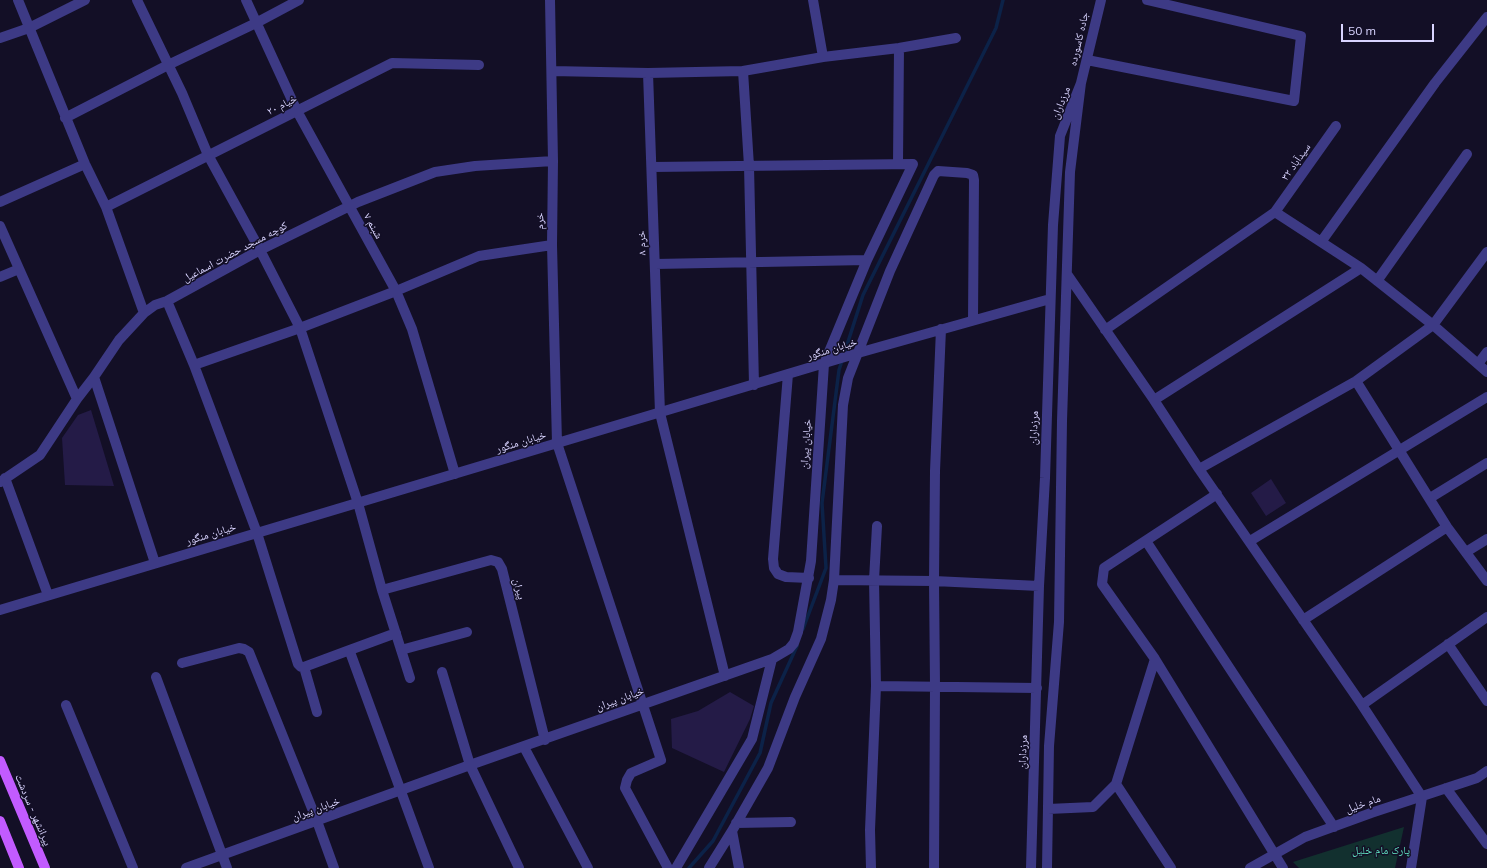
<!DOCTYPE html>
<meta charset="utf-8">
<style>
body{margin:0}
#map{position:relative;width:1487px;height:868px;overflow:hidden;background:#130f26;font-family:Mulish,sans-serif}
canvas{display:block}
.scale{position:absolute;left:1341px;top:24px;width:93px;height:18px;box-sizing:border-box;border:2px solid #d9d4ff;border-top:0;padding-left:5px;font-size:12px;line-height:14px;white-space:nowrap;color:#d9d4ff;-webkit-text-stroke:3px #130f26;paint-order:stroke}
</style>
<div id="map">
<canvas width="1487" height="868"></canvas>
<div class="scale">50 m</div>
</div>
<script>
const context = document.querySelector('canvas').getContext('2d');
context.lineJoin = 'round';
function fillPath(path, color) { context.fillStyle = color; context.fill(path, 'evenodd'); }
const poly = rows => new Path2D(rows.map(r => 'M' + r).join(''));
function stroke(path, color, width, dash) { context.strokeStyle = color; context.lineWidth = width; context.lineCap = dash ? 'butt' : 'round'; context.setLineDash(dash || []); context.stroke(path); }
function write(font, color, halo, rows, align = 'center') {
  context.font = font + ' Mulish,"Noto Naskh Arabic",sans-serif'; context.lineWidth = 3; context.setLineDash([]); context.textBaseline = 'middle'; context.strokeStyle = halo; context.fillStyle = color; for (const [text, x, y, turn = 0] of rows) {
    context.save(); context.translate(x, y); context.rotate((+turn || 0) * Math.PI / 180); context.textAlign = isNaN(turn) ? turn : align; if (halo) context.strokeText(text, 0, 0); context.fillText(text, 0, 0); context.restore();
  }
}
const green = poly([
 [1404,827,1395,868,1299,868,1293,862]
]);
const stream = poly([
 [803,629,826,568,822,503,839,370,863,295,996,28,1003,0],
 [689,868,713,841,760,753,771,703,797,646]
]);
const building = poly([
 [91,410,114,486,65,485,62,438,78,415],
 [1271,479,1286,503,1266,516,1251,493],
 [730,692,754,706,750,719,724,772,672,748,671,719,698,711]
]);
const minor = poly([
 [18,0,85,164,106,207,144,313],
 [137,0,182,93,208,155,260,250,300,328,358,503,382,590,410,678],
 [246,0,297,111,396,291,412,329,455,474],
 [550,0,553,161,552,245,557,443,661,760,631,773,627,780,625,788,668,868],
 [813,0,823,57],
 [0,38,29,28,85,0],
 [1087,60,1294,101,1301,36,1147,0],
 [552,71,648,73,743,71],
 [648,73,660,413,725,676],
 [1081,83,1101,0],
 [65,118,168,65,256,23,299,0],
 [898,163,899,48],
 [652,167,913,164,867,260,655,264],
 [0,202,85,164],
 [106,207,392,63,479,65],
 [1275,212,1336,126],
 [0,226,77,399],
 [1321,242,1435,83,1487,17],
 [1067,274,1154,400,1199,469,1362,705,1422,797,1411,868],
 [0,277,19,269],
 [1377,281,1467,154],
 [167,301,194,365,257,533,298,664,301,667,304,667,347,651,350,652,429,868],
 [1105,330,1275,212,1361,268,1433,325,1487,372],
 [1478,364,1487,352],
 [194,365,300,328,396,291,479,256,552,245],
 [788,374,773,559,774,568,778,574,786,577,809,578],
 [94,377,155,563],
 [1356,381,1447,527,1487,581],
 [754,385,749,166,743,71,823,57,899,48,956,38],
 [1154,400,1361,268],
 [1199,469,1356,381,1433,325,1487,252],
 [5,478,48,595],
 [0,482,40,455,77,399,94,377,119,340,144,313,155,305,167,301,260,250,358,202,435,172,475,166,553,161],
 [1217,494,1104,568,1102,584,1155,659,1283,868],
 [1430,498,1487,463],
 [1146,541,1334,827],
 [1250,541,1487,397],
 [1466,552,1487,539],
 [834,580,934,581,1039,586],
 [382,590,491,560,498,562,502,569,545,740],
 [0,610,858,353,1050,299],
 [1303,620,1447,527],
 [1448,644,1487,701],
 [401,650,467,632],
 [347,651,396,633],
 [182,663,239,648,244,649,249,652,317,821,334,868],
 [304,667,317,712],
 [442,672,470,765,519,868],
 [156,677,227,868],
 [876,686,1037,688],
 [66,705,133,868],
 [1362,705,1487,617],
 [524,747,588,868],
 [1116,784,1171,868],
 [1446,788,1487,844],
 [1048,809,1093,807,1116,784,1155,659],
 [736,823,791,822],
 [186,868,470,765,772,659,789,649,794,643,798,632,811,561,824,364,867,260],
 [676,868,752,739,772,659],
 [709,868,732,831],
 [739,868,732,831,768,768,795,697,821,639,831,600,834,580,843,405,848,378,890,271,934,175,938,171,967,173,973,175,974,180,973,320],
 [871,868,870,830,876,686,874,580,877,526],
 [934,868,935,686,934,581,935,471,941,329],
 [1031,868,1039,586,1045,478,1053,225,1060,136,1081,83,1070,172,1062,421,1059,622,1049,746,1047,868],
 [1250,868,1305,837,1371,813,1477,778,1487,771]
]);
const major = poly([
 [0,761,45,868],
 [0,821,19,868]
]);
const streetNames = [
 ["جاده کاسورده",1079,39,-77],
 ["مرزداران",1061,103,-68],
 ["خیام ۲۰",282,105,-27],
 ["سیدآباد ۳۲",1296,162,-55],
 ["خرم",540,221,-89],
 ["شبنم ۷",373,226,61],
 ["خرم ۸",642,243,-92],
 ["کوچه مسجد حضرت اسماعیل",235,252,-28],
 ["خیابان منگور",832,349,-17],
 ["مرزداران",1034,428,-88],
 ["خیابان منگور",521,442,-17],
 ["خیابان پیران",806,444,-86],
 ["خیابان منگور",211,534,-17],
 ["پیران",519,589,76],
 ["خیابان پیران",620,699,-20],
 ["مرزداران",1023,752,-88],
 ["مام خلیل",1363,804,-19],
 ["خیابان پیران",316,809,-20],
 ["پیرانشهر - سردشت",33,810,67]
];
const parkNames = [
 ["پارک مام خلیل",1381,851]
];
fillPath(green, '#12302f');
stroke(stream, '#0c2248', 3.5);
fillPath(building, '#241b47');
stroke(minor, '#3d3a85', 10);
stroke(major, '#c25bff', 10);
write('11px', '#d9d4ff', '#130f26', streetNames);
write('11px', '#5fe0c0', '#130f26', parkNames);
</script>
